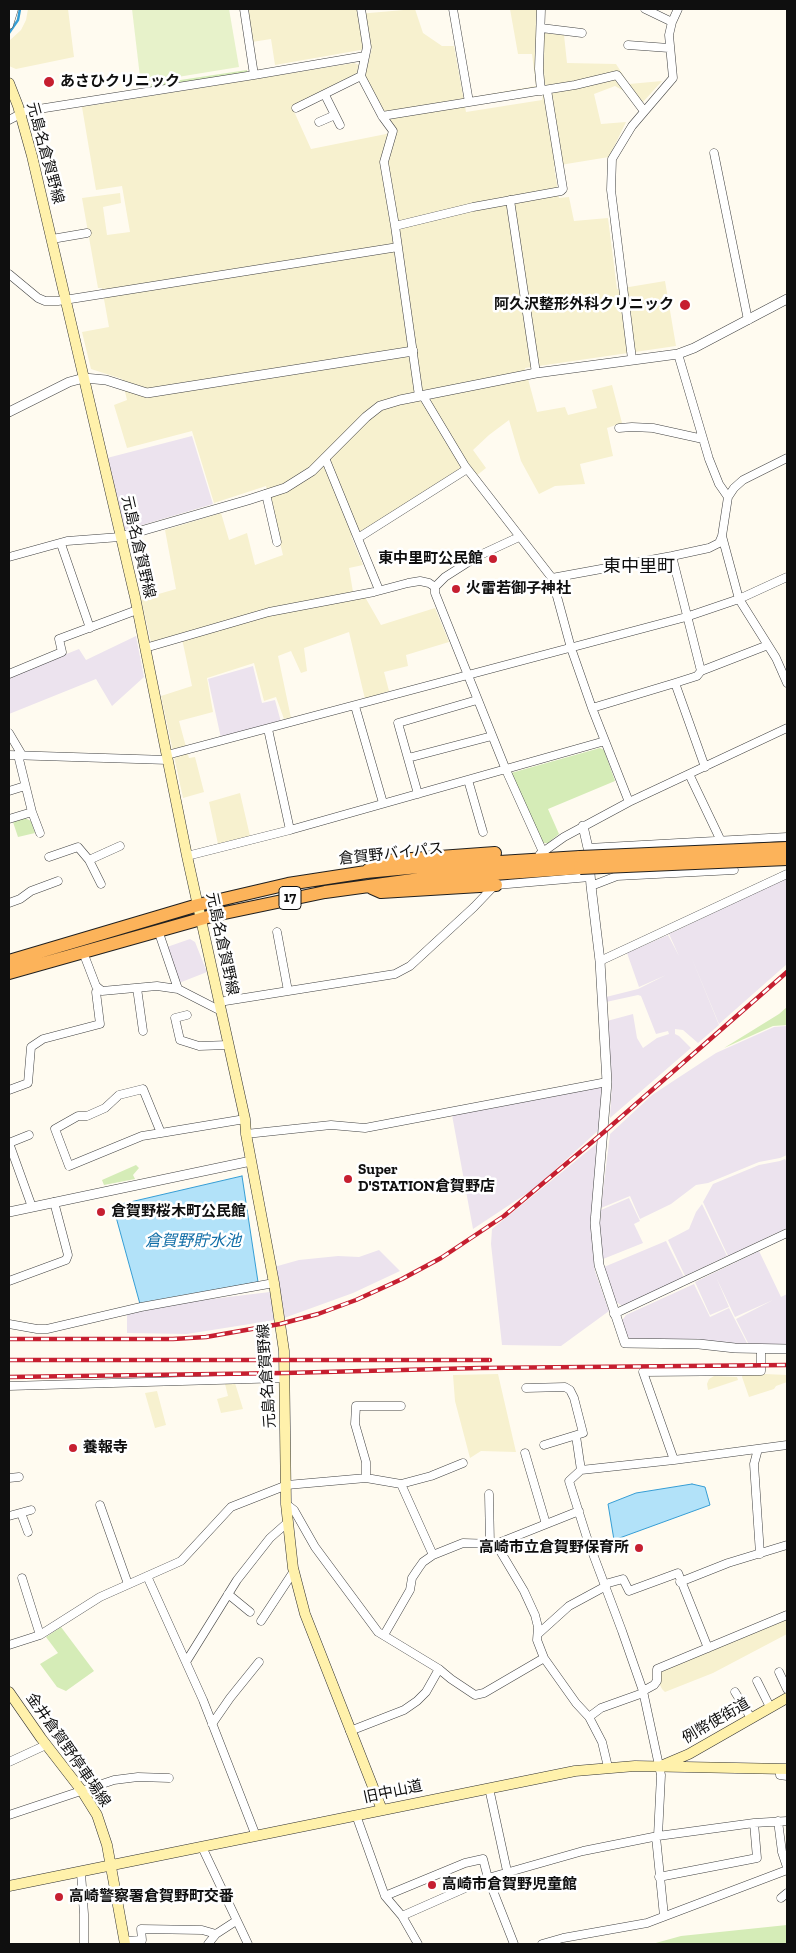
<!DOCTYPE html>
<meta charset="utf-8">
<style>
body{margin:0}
#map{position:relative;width:796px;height:1953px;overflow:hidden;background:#fffbf0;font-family:"Zilla Slab",serif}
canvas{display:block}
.frame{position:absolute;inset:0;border:10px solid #0f0f0f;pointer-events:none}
</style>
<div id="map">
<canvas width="796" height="1953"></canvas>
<div class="frame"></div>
</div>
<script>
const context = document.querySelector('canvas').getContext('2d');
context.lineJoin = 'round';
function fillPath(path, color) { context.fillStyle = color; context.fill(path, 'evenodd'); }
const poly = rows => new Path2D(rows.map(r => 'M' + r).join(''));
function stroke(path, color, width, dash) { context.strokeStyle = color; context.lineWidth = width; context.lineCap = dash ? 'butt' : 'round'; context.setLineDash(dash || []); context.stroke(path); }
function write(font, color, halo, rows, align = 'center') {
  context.font = font + ' "Zilla Slab","Noto Sans JP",serif'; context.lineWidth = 5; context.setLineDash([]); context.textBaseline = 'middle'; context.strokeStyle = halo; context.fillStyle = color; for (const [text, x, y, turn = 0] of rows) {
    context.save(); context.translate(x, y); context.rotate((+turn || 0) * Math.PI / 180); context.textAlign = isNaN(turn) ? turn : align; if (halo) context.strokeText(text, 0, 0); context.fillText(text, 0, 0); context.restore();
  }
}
const industrial = poly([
 [192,436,213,504,122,531,107,458],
 [136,636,144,677,112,706,96,679,9,714,9,677,79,649,86,660],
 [253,666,262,703,275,700,281,722,221,738,208,679],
 [787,878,787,964,719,1024,690,954,719,1025,698,1043,683,1030,675,1029,675,1034,679,1036,691,1048,610,1118,612,1082,607,1021,633,1014,637,1038,643,1048,657,1038,669,1034,668,1031,656,1034,641,996,638,995,606,1002,606,997,638,989,666,975,639,987,627,953,668,935,679,956,669,934],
 [190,939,195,942,207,972,179,983,167,947],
 [787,1026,787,1155,780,1158,759,1162,708,1183,696,1185,671,1204,640,1219,630,1196,601,1208,610,1134,652,1095,716,1053,774,1027],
 [604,1086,602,1127,535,1188,473,1229,452,1115],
 [600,1141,592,1237,595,1271,609,1311,561,1346,502,1345,491,1244,492,1229],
 [785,1159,787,1163,787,1228,728,1256,703,1202,713,1184,759,1165,780,1161],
 [629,1198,640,1221,634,1224,643,1243,603,1259,599,1236,601,1210],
 [702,1204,727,1256,685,1276,668,1240,689,1229,696,1212],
 [666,1241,684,1277,622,1306,615,1301,604,1267],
 [379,1250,400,1271,353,1293,284,1318,274,1267,299,1260,338,1256,359,1257],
 [759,1251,781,1297,787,1294,787,1345,749,1345,736,1319,773,1300,735,1317,716,1277,729,1307,710,1315,695,1282],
 [694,1284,710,1317,729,1308,748,1345,631,1340,626,1334,621,1322,626,1315],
 [270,1292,275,1320,187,1334,127,1333,127,1314,195,1301]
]);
const farmland = poly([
 [28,9,68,9,74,57,16,69,9,66,9,41,21,30,26,20],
 [247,9,357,9,358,14,415,9,423,33,442,46,454,46,466,112,542,100,545,86,543,69,544,33,564,35,567,63,616,64,629,84,662,81,643,102,615,86,594,94,601,124,626,122,609,157,554,166,559,198,569,197,574,221,608,218,617,289,665,281,676,346,525,368,537,412,565,407,568,415,597,408,592,390,612,385,622,423,607,428,613,456,580,464,585,484,555,486,539,494,521,461,509,420,489,435,473,450,486,468,476,476,467,464,363,531,351,536,363,565,349,568,353,592,359,598,365,597,381,625,435,608,449,642,406,655,408,666,384,672,389,691,365,699,349,632,304,648,307,671,301,673,291,651,278,656,291,718,284,719,276,697,264,701,254,663,207,678,213,712,179,721,189,758,195,757,204,792,183,798,161,696,192,686,181,634,151,642,141,599,176,589,165,530,221,513,229,540,247,533,255,565,283,555,266,486,214,503,192,431,127,448,114,405,127,400,122,379,91,369,82,332,109,327,102,288,98,288,82,198,120,193,121,203,103,207,107,235,130,232,122,186,96,190,82,107,354,63,359,65,357,73,292,107,311,149,396,132,364,79,372,48,275,65,271,39,252,42],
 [510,9,538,9,535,57,538,87,534,89,473,98,473,97,536,86,532,54,518,54],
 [240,793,250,836,218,844,209,802],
 [743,1373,787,1375,787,1382,776,1386,774,1389,749,1397,742,1377],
 [498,1374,516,1452,481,1451,470,1458,455,1401,453,1375],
 [714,1376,737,1377,738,1380,708,1390,707,1384,709,1379],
 [235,1383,243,1409,221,1413,217,1399,228,1396,225,1384],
 [157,1391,166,1425,155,1428,145,1393],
 [787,1617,787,1634,713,1673,665,1692,662,1689,658,1681,661,1671]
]);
const green = poly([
 [247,70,247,73,147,88,147,85],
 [600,748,604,750,615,781,548,809,559,834,548,843,541,843,511,773],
 [25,818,31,821,35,833,18,837,13,822],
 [787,1007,787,1025,773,1026,724,1048,779,1014],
 [136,1165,139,1168,133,1175,135,1179,104,1185,102,1180],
 [61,1627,94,1671,66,1691,57,1687,40,1664,58,1653,46,1637],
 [787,1925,787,1944,652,1944,681,1936]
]);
const pitch = poly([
 [132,9,229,9,239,67,147,82,140,77]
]);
const water = poly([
 [242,1176,258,1282,140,1304,113,1206,242,1176],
 [692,1484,705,1487,710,1505,614,1540,608,1504,636,1493,692,1484]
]);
const stream = poly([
 [9,33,18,20,20,9]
]);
const minor = poly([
 [244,9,254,75],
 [361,9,367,47,361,76,382,116,393,131,384,162,395,226,419,396],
 [453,9,469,102],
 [645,9,672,22],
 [9,25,14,9],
 [541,28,582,33],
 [628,45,669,48],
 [541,91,539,69,541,9],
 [325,95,340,125],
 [296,108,361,76],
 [382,116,575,85,617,75,644,111],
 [9,120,26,111,254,75,365,56],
 [319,122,335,115],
 [714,153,748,320],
 [510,200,536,373],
 [395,226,473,207,561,191,563,189,547,90],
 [52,239,87,233],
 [9,274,38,298,45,301,58,301,398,247],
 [678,354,709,459,719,484,728,497],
 [632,359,611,190,612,159,632,126,673,78,669,35,672,22,678,9],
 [423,396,465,466,552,578,571,648,592,708,629,802],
 [619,428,632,427,653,428,703,439],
 [325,458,379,590],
 [266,494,277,542],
 [722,536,739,599,776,658,787,683],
 [519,537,478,556,445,577,435,587,435,593,506,770,543,852],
 [358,538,467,469],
 [61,544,90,628],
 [9,557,67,541,120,537],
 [552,578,672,556,709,548,719,543,722,536,728,497,734,488,743,480,787,458],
 [145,648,269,612,374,592,408,583,420,581,429,583,435,587],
 [701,671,768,645],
 [9,674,62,652,59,639,137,610],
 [675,683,705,767],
 [355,706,383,803],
 [592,708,675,683,697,676,701,671,672,556],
 [268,729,290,830],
 [9,733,22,755],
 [9,755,168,760],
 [18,755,32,812,40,833],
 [167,755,686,617,739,599,787,577],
 [408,758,492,736],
 [689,774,721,841],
 [468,780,483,832],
 [9,791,25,786],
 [418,794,398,723,477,700],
 [9,819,32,812],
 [588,848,787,837],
 [540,854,564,837,629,802,787,728],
 [187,856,290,830,605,741],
 [49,857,78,847,89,860,101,884],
 [89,860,120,846],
 [496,885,590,877],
 [591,886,617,876,734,870],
 [9,903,20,899,31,891,58,881],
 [277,932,288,991],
 [160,936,178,989],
 [83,952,96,986,102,991,157,986,178,989,221,1011],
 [600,961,787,874],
 [137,988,143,1031],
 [219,1002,395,974,410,966,474,907,495,885],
 [187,1015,175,1018,180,1040,199,1046,228,1045],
 [9,1090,28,1083,31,1047,43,1039,100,1024,96,992,99,989],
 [161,1133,143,1089,119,1095,105,1108,87,1116,78,1116,55,1129,69,1166,142,1136,161,1133,245,1119],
 [246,1134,331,1125,365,1128,607,1082],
 [9,1143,32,1207],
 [9,1143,29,1135],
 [9,1281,66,1260,68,1255,54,1202],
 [614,1314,787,1233],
 [9,1324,37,1329,47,1329,141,1307,274,1283],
 [9,1386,285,1378],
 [526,1388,565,1387,570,1390,574,1398,583,1433,544,1445],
 [576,1436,581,1470],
 [758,1449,754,1464,760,1554],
 [525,1453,546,1524],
 [674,1460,643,1372,761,1371,761,1349],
 [9,1478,19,1477],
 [366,1478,366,1462,355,1424,356,1406,401,1406],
 [401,1484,431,1476,463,1463],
 [489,1494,490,1544],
 [286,1504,294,1510,315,1547,378,1632,439,1669,451,1679,475,1695,484,1693,544,1658],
 [100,1505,128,1584],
 [21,1513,28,1532],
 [9,1516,31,1510],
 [496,1544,524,1591,535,1615,538,1627,537,1640,544,1658,576,1703,589,1717,602,1742,608,1767],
 [147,1576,203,1700,256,1836],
 [22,1578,40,1635],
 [680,1582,728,1563,787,1545],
 [605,1584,623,1579,629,1591,678,1573,708,1648],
 [228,1594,250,1612],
 [261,1621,294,1571],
 [538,1634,569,1606,606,1586],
 [384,1635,410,1590,412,1578,418,1569,423,1562,433,1555],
 [9,1645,40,1635,100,1597,181,1561,231,1507,287,1485,366,1478,401,1484,433,1555,463,1543,496,1544,579,1511],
 [186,1662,237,1580,270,1538,287,1523],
 [779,1672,787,1689],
 [757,1681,770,1707],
 [643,1691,654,1685,657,1681,657,1669,787,1615],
 [735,1692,751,1718],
 [589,1717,601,1708,643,1693],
 [212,1724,230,1698,259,1662],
 [350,1731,404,1710,417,1701,426,1692,439,1669],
 [9,1762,46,1745],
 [780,1769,780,1775,787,1776],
 [489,1788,507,1871],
 [9,1815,114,1780,138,1777,169,1778],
 [356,1815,385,1896,402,1916,418,1944],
 [778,1821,782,1852,787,1867],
 [658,1836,661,1775,643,1691,622,1631,587,1538,569,1481,581,1470,674,1460,787,1445],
 [656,1837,664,1916],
 [202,1847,248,1944],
 [81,1873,84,1914,84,1944],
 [659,1877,757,1858,754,1823],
 [385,1896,465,1863,483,1859,488,1878,514,1944],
 [781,1898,787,1893],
 [402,1916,488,1878,583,1851,658,1836,754,1823,787,1821],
 [124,1941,142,1940,141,1929,202,1930,216,1934],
 [208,1944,216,1934,236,1921],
 [542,1944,563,1938,647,1923,787,1870]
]);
const tertiary = poly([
 [9,412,69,382,84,378,106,380,147,393,413,351],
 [120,537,248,500,285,488,312,471,366,417,380,406,400,400,536,373,678,354,694,348,787,299],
 [583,826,588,848,591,886,600,961,607,1082,595,1223,599,1265,625,1343,699,1344,735,1348,787,1349],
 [9,1212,251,1161]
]);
const secondary = poly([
 [9,83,18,106,32,156,135,597,187,856,245,1119,246,1134,274,1283,284,1351,286,1504,293,1568,305,1614,382,1810],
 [9,1692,41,1738,82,1791,97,1815,107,1845,125,1944],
 [663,1765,689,1754,787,1698],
 [9,1886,575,1771,635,1766,787,1769]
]);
const trunk = poly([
 [368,870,384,861,495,853],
 [372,888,381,892,496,885],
 [9,961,198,905,288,884,366,872,419,867,580,857],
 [9,973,215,915,325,892,420,879,580,868]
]);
const rail = poly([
 [9,1339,173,1339,206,1337,280,1324,318,1314,356,1300,402,1279,441,1258,504,1216,604,1132,787,972],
 [9,1360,490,1360],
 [9,1377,285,1373,480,1368,787,1365]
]);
const trunkBridge = poly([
 [580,857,787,848],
 [580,868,787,859]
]);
const markers = [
 [49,82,6,"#c61f30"],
 [685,305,6,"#c61f30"],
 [493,559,5,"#c61f30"],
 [456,589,5,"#c61f30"],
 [348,1179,5,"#c61f30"],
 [101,1212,5,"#c61f30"],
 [73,1448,5,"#c61f30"],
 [639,1548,5,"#c61f30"],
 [432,1885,5,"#c61f30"],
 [59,1897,5,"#c61f30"]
];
const shields = [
 [290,898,22]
];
const shieldNames = [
 ["17",290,898]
];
const poiNames = [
 ["あさひクリニック",60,82],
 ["阿久沢整形外科クリニック",674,305,"right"],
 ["東中里町公民館",483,559,"right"],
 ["火雷若御子神社",466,589],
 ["Super",358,1170],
 ["D'STATION倉賀野店",358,1187],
 ["倉賀野桜木町公民館",111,1212],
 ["養報寺",83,1448],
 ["高崎市立倉賀野保育所",629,1548,"right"],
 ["高崎市倉賀野児童館",442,1885],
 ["高崎警察署倉賀野町交番",69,1897]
];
const streetNames = [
 ["元島名倉賀野線",45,153,75],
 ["元島名倉賀野線",138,547,77],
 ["倉賀野バイパス",391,854,-6],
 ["元島名倉賀野線",222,944,78],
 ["元島名倉賀野線",267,1376,-94],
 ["例幣使街道",716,1721,-30],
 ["金井倉賀野停車場線",68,1750,55],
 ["旧中山道",393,1792,-12]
];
const waterNames = [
 ["倉賀野貯水池",193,1241]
];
const quarterNames = [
 ["東中里町",639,567]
];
fillPath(industrial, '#ece3ee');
fillPath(farmland, '#f7f1cf');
fillPath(green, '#d5ecb7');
fillPath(pitch, '#e7f2ca');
fillPath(water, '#b2e2f9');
stroke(water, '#369dd4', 1);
stroke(stream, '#369dd4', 2.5);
stroke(minor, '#424242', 9);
stroke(tertiary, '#424242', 10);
stroke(secondary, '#313131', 11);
stroke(trunk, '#202020', 14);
stroke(minor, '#fff', 8);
stroke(tertiary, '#fff', 9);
stroke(secondary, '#fff1ab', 10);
stroke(trunk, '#fcb35a', 12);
stroke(rail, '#c61f30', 4.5);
stroke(rail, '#fff', 2.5, [8]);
stroke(trunkBridge, '#202020', 14, []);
stroke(trunkBridge, '#fcb35a', 12);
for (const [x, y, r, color] of markers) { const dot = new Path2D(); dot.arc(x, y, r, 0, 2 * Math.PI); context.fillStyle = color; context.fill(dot); stroke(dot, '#fff', 2); }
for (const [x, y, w] of shields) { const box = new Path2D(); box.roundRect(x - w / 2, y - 11.5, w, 23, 4); context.fillStyle = '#fff'; context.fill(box); stroke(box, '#0f0f0f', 1); }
write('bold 14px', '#0f0f0f', null, shieldNames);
write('bold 15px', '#0f0f0f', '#fff', poiNames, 'left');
write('15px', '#0f0f0f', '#fff', streetNames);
write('italic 16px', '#116ea7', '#fff', waterNames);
write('18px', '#0f0f0f', '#fff', quarterNames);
</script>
